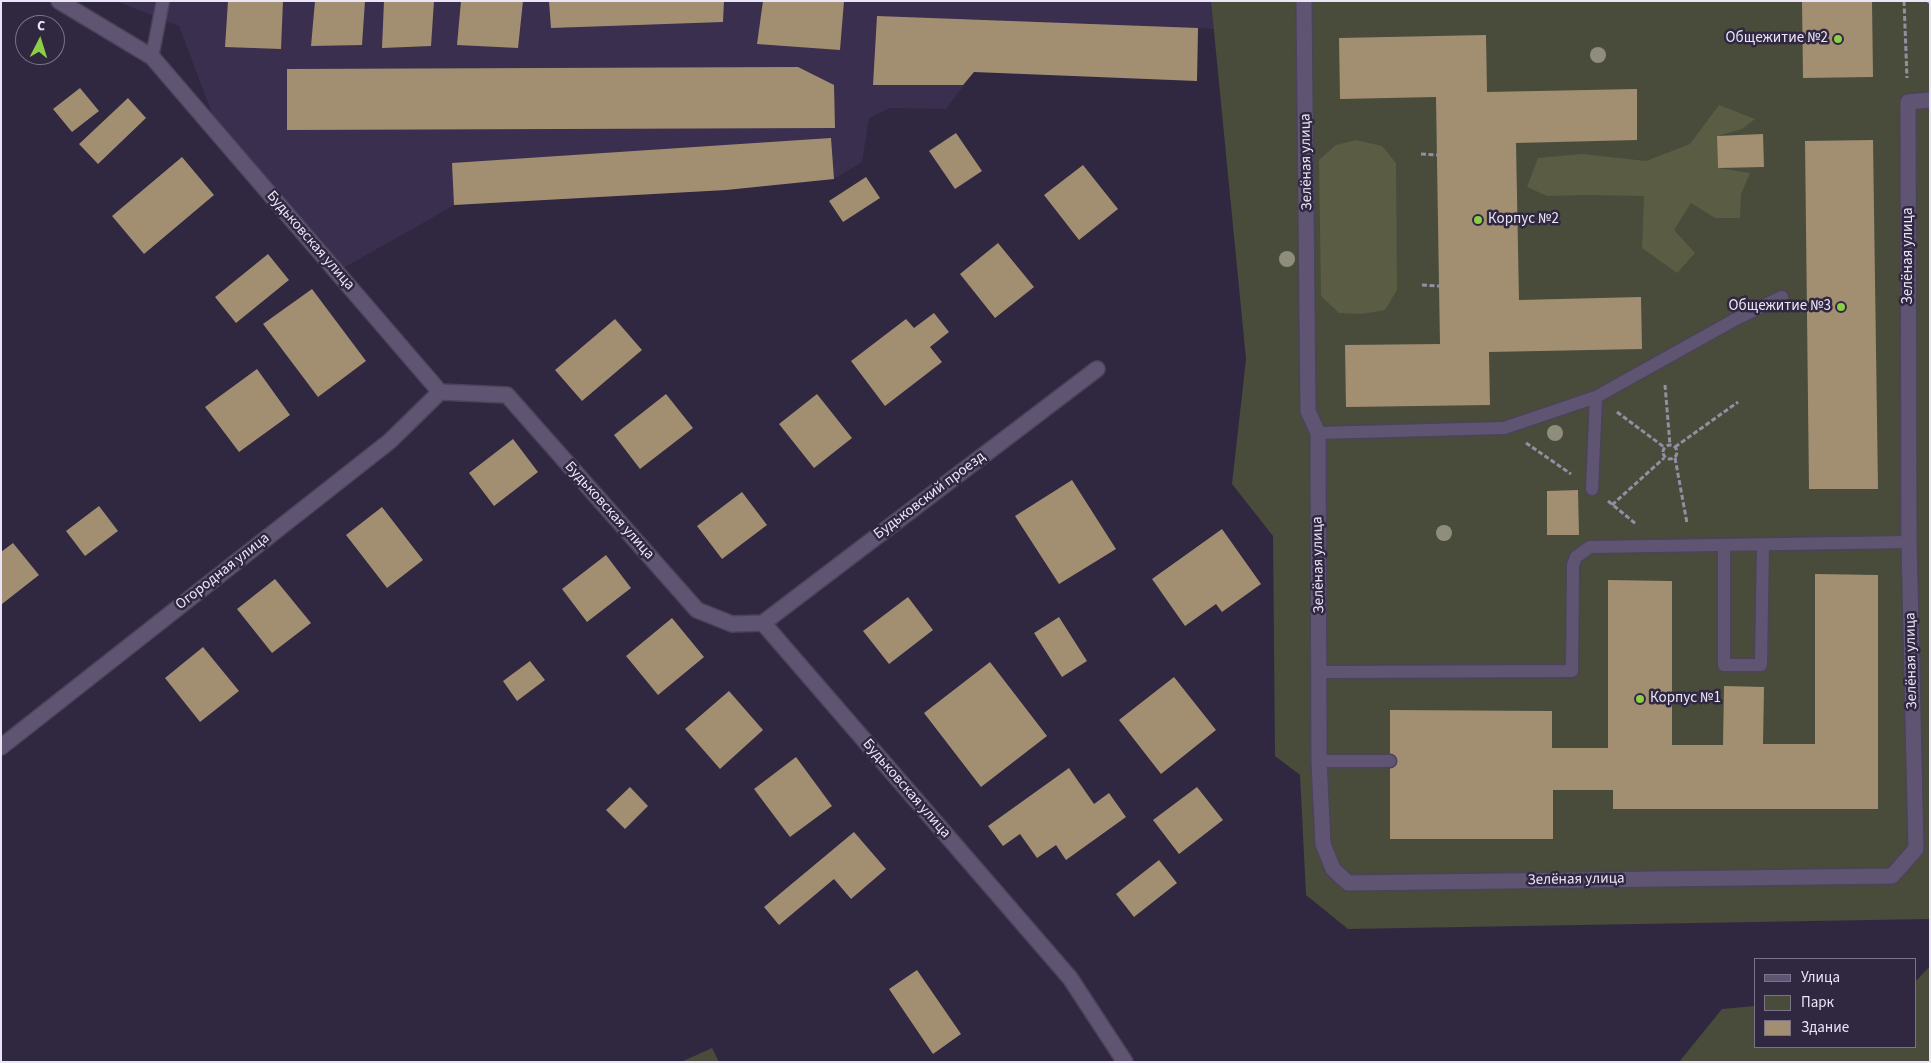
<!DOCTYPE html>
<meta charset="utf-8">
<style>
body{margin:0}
#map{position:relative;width:1931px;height:1063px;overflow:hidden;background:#302741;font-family:"Source Sans 3",sans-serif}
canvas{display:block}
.frame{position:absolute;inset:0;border:2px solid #ebe6f7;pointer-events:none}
.legend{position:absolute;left:1754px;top:958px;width:162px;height:90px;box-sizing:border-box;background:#302741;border:1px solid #7b738a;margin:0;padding:6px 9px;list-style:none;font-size:15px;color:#ebe6f7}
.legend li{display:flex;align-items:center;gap:10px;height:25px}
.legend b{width:25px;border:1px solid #7b738a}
.north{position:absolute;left:15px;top:15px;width:50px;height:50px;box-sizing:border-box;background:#302741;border:1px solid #7b738a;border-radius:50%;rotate:5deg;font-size:14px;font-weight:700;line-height:20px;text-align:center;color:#ebe6f7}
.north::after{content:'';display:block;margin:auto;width:18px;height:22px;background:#8cce45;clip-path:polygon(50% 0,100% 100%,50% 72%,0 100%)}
</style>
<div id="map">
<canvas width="1931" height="1063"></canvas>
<div class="frame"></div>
<ul class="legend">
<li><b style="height:6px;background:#5f5573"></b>Улица</li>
<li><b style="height:14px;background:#494b3b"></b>Парк</li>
<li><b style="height:14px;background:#a28f71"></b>Здание</li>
</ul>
<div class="north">С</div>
</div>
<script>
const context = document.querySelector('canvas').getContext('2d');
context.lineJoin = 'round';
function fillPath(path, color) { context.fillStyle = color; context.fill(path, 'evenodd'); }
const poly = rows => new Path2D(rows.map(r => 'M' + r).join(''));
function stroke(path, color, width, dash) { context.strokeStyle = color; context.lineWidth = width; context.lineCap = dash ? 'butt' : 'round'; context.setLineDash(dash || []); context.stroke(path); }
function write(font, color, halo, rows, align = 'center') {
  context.font = font + ' "Source Sans 3",sans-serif'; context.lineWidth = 5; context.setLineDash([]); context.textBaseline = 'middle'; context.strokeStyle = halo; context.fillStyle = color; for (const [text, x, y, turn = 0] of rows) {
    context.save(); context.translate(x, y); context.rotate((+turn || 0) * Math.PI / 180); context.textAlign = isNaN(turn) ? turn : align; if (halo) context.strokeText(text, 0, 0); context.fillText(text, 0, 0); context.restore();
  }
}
const built = poly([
 [116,1,1211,1,1214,29,1198,28,1197,81,974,72,946,109,890,108,869,118,862,162,834,179,726,190,455,205,343,268,213,116,179,26]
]);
const green = poly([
 [1211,1,1930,1,1930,919,1348,929,1306,895,1300,775,1275,756,1273,536,1232,484,1246,359],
 [1930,966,1930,1062,1679,1062,1722,1009,1755,1006,1755,1047,1915,1047,1915,982],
 [712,1048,719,1062,681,1062]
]);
const forest = poly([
 [1719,105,1755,119,1742,129,1717,136,1718,168,1750,173,1741,194,1740,218,1715,218,1691,203,1674,230,1695,253,1677,273,1642,248,1644,196,1587,195,1547,196,1527,187,1538,158,1582,154,1646,161,1690,144],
 [1356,140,1382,146,1396,163,1397,290,1385,310,1362,314,1339,313,1321,296,1319,160,1336,145]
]);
const building = poly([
 [228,1,283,1,281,49,225,47],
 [315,1,365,1,362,45,311,46],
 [384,1,434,1,431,46,382,48],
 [461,1,523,1,518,48,457,45],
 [549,1,724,1,723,22,551,28],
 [763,1,844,1,840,50,757,44],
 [1802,1,1872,1,1873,77,1803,78],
 [877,16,1198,28,1197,81,974,72,963,85,873,85],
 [1486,35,1487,92,1637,89,1637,140,1516,143,1519,300,1641,297,1642,349,1489,352,1490,405,1346,407,1345,345,1440,344,1439,286,1436,97,1340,99,1339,38],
 [798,67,834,85,835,128,287,130,287,69],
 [80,88,99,111,72,132,53,109],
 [128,98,146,118,98,164,79,144],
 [956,133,982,171,955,189,929,151],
 [1763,134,1764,167,1718,168,1717,136],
 [831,138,834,179,726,190,454,205,452,163],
 [1873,140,1878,489,1809,489,1805,141],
 [182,157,214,195,144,254,112,216],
 [1083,165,1118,209,1079,240,1044,195],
 [866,177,880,198,843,222,829,201],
 [998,243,1034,287,995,318,960,274],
 [268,254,289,280,236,323,215,297],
 [312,289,366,361,318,397,263,324],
 [934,313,949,332,930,347,942,362,885,406,851,361,906,319,914,328],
 [615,319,642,350,582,401,555,370],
 [257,369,290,415,239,452,205,407],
 [666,394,693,428,640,469,614,435],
 [817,394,852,438,814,468,779,424],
 [513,439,538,472,494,506,469,473],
 [1072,480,1116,549,1059,584,1015,516],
 [1578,490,1579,535,1547,535,1547,491],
 [742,492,767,525,722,559,697,526],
 [99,506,118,531,85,556,66,531],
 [382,507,423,560,387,588,346,535],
 [1222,529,1261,584,1222,612,1216,604,1185,626,1152,579],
 [13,543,39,575,2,604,1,552],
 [606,555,631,588,587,622,562,589],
 [1815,574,1878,575,1878,809,1613,809,1613,790,1553,790,1553,839,1390,839,1390,710,1552,711,1552,748,1608,748,1608,580,1672,581,1672,745,1723,745,1724,686,1764,687,1763,744,1815,744],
 [275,579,311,623,272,653,237,609],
 [908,597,933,630,889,664,863,631],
 [1059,617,1087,661,1062,677,1034,633],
 [672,618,704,657,658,695,626,656],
 [203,647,239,691,200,722,165,678],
 [530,661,545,680,517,701,503,681],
 [990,662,1047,736,981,787,924,713],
 [1174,677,1216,730,1161,774,1119,720],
 [729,691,763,730,720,769,685,729],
 [796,757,832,806,790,837,754,789],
 [1069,768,1094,804,1109,793,1126,817,1066,860,1056,845,1037,858,1020,834,1003,846,988,826],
 [630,787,648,806,625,829,606,810],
 [1197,787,1223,820,1179,854,1153,820],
 [854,832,886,869,851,899,834,879,779,925,764,907],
 [1159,860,1177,883,1134,917,1116,894],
 [917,970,961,1034,933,1054,889,989]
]);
const path = poly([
 [1904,1,1907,78],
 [1928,1,1930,3],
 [1421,154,1437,155],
 [1422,285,1439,286],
 [1665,385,1670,445],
 [1617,412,1664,447],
 [1526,443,1571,474],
 '1663 452a7 7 0 1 1 14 0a7 7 0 1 1-14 0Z',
 [1675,447,1738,402],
 [1675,458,1687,523],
 [1608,501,1636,524],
 [1612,505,1664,458]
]);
const lane = poly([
 [152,57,163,1],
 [1318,433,1504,428,1596,397,1736,319,1782,297],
 [1592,489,1596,397],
 [1724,545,1724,665,1761,665,1763,545],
 [1320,672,1572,671,1573,565,1576,557,1590,547,1909,542],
 [1319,761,1390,761]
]);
const street = poly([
 [59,1,152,57,440,392,507,395,697,610,732,624,763,623,1070,978,1125,1062],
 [1304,1,1308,411,1318,433,1319,761,1323,844,1333,869,1348,883,1892,876,1916,849,1909,542,1908,102,1930,100],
 [763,623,1097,369],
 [1,747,390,441,440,392]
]);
const trees = [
 [1598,55],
 [1287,259],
 [1555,433],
 [1444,533]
];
const markers = [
 [1838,39,5,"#8cce45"],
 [1478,220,5,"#8cce45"],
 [1841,307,5,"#8cce45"],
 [1640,699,5,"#8cce45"]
];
const poiNames = [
 ["Общежитие №2",1828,39],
 ["Корпус №2",1488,220,"left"],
 ["Общежитие №3",1831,307],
 ["Корпус №1",1650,699,"left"]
];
const streetNames = [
 ["Зелёная улица",1307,162,-91],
 ["Будьковская улица",310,241,49],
 ["Зелёная улица",1909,256,-90],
 ["Будьковский проезд",930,496,-37],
 ["Будьковская улица",609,511,48],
 ["Зелёная улица",1319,565,-91],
 ["Огородная улица",223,572,-38],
 ["Зелёная улица",1912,661,-91],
 ["Будьковская улица",906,789,49],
 ["Зелёная улица",1576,880,-1]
];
fillPath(built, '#3a2f4e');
fillPath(green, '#494b3b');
fillPath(forest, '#5a5d43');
fillPath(building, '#a28f71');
stroke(lane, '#4b4359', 15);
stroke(street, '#4b4359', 18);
stroke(path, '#948ea3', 3, [5, 2.5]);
stroke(lane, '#5f5573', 12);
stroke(street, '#5f5573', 15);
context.fillStyle = '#8f8e7d';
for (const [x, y] of trees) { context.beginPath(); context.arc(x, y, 8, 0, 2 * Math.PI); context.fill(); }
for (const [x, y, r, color] of markers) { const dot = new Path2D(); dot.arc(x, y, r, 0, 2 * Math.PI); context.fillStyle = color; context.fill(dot); stroke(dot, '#302741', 2); }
write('15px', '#ebe6f7', '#302741', poiNames, 'right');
write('15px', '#ebe6f7', '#302741', streetNames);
</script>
